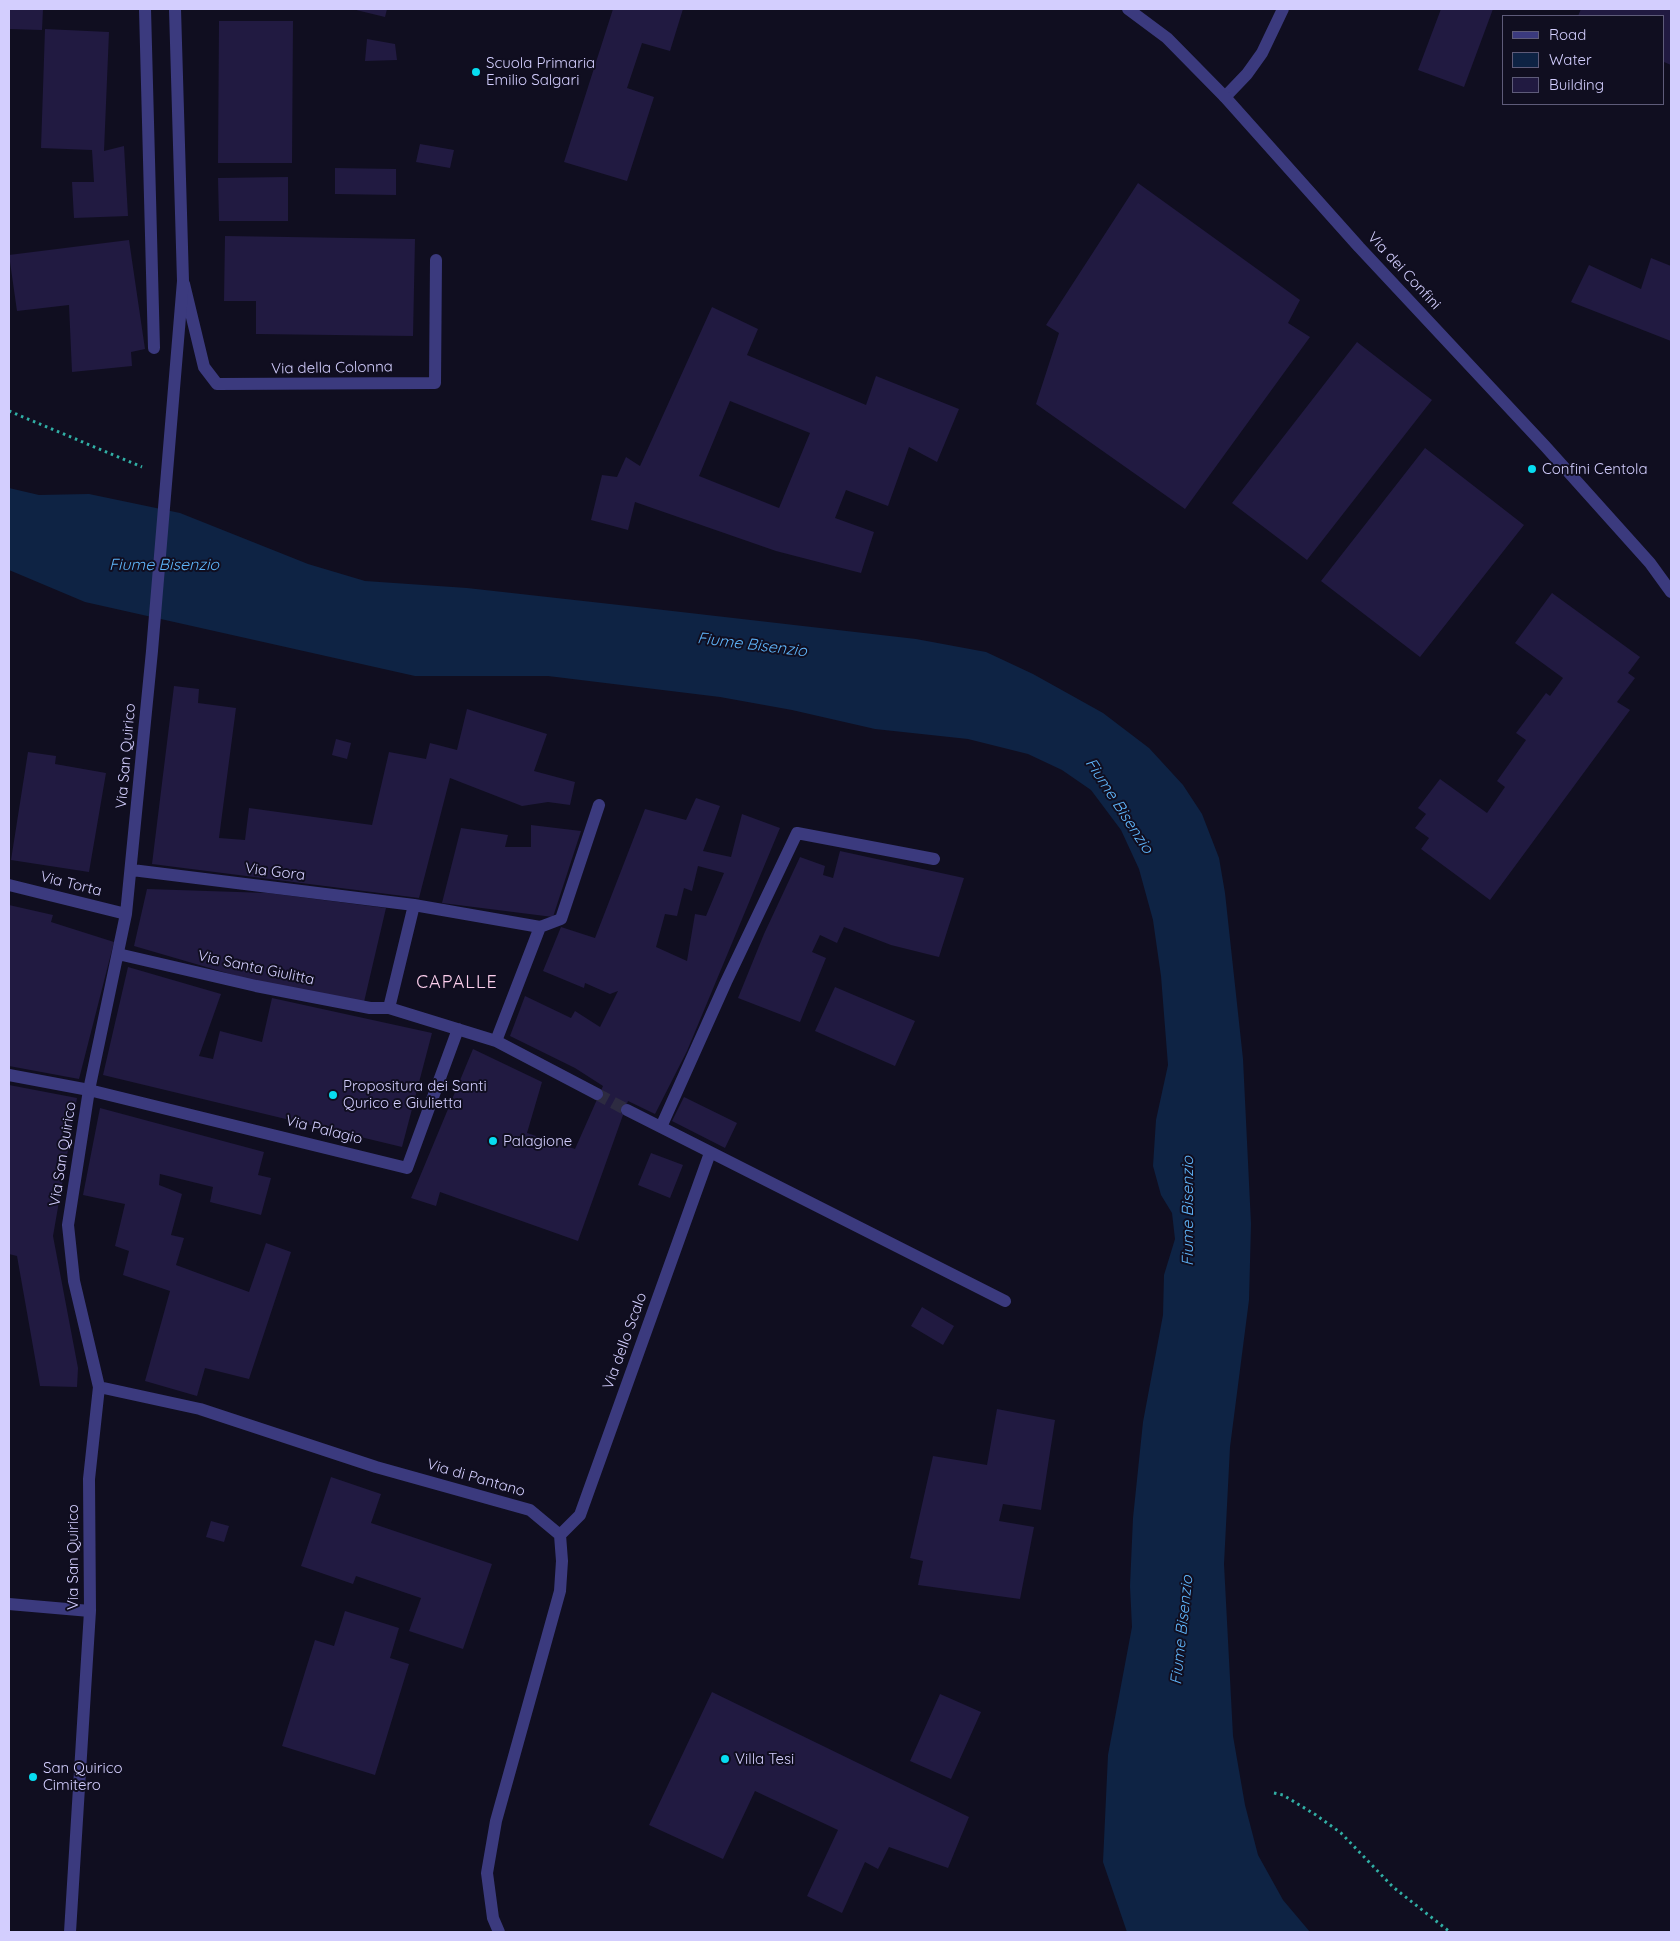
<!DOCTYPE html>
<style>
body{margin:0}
#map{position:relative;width:1680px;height:1941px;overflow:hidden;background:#100e20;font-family:Quicksand,sans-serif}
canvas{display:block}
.frame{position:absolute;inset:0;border:10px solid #d3cefe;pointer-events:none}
.legend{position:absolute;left:1502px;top:15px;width:162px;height:90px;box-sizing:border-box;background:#100e20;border:1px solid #5e5b79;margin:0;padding:6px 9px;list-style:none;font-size:15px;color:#d3cefe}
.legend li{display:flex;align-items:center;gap:10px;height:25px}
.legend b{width:25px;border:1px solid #5e5b79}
</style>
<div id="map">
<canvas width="1680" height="1941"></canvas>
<div class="frame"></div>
<ul class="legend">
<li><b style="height:6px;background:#3b3a7e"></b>Road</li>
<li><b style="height:14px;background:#0e2344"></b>Water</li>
<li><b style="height:14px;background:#211a41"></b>Building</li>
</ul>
</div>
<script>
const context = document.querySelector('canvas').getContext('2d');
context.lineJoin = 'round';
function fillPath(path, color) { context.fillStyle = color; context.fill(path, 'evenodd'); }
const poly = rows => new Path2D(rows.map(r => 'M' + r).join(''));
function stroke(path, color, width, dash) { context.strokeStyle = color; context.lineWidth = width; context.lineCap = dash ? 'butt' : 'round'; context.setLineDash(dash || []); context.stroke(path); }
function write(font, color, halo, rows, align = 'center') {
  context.font = font + ' Quicksand,sans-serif'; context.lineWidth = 4; context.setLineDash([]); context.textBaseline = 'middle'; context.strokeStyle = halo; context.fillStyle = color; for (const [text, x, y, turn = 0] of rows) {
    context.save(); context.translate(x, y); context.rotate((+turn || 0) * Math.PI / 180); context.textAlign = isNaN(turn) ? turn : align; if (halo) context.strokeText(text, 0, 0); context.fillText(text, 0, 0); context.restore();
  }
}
const water = poly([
 [9,488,39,495,89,494,180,513,308,564,365,581,467,588,655,609,916,639,986,652,1033,674,1103,713,1149,748,1183,785,1202,814,1219,858,1225,893,1243,1059,1251,1224,1249,1300,1230,1447,1224,1564,1233,1736,1245,1805,1258,1855,1283,1900,1310,1932,1127,1932,1103,1862,1108,1755,1132,1627,1130,1586,1133,1518,1143,1422,1163,1315,1164,1275,1175,1239,1172,1213,1161,1195,1153,1166,1156,1120,1168,1065,1161,976,1153,920,1139,869,1121,830,1091,790,1062,770,1028,754,968,739,875,729,792,710,720,697,548,676,415,676,85,602,9,570]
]);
const building = poly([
 [9,9,43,9,42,30,9,29],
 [352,9,387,9,385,17],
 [613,9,683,9,670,51,642,43,627,88,654,97,627,181,564,162],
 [1441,9,1493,9,1464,87,1418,70],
 [1581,9,1671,9,1671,65,1664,62,1664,16,1578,16],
 [219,21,293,21,292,163,218,163],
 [45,29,109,32,104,151,124,146,128,216,74,218,72,182,94,182,92,150,41,148],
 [367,39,395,44,397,60,365,61],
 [420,144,454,150,450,168,416,162],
 [335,168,396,169,396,195,335,194],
 [288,177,288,221,219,221,218,178],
 [1138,183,1300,300,1288,323,1310,337,1185,509,1036,404,1059,333,1046,325],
 [225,236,415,239,413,336,256,334,256,301,224,301],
 [129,240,145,349,131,352,132,366,72,372,69,305,17,311,9,255],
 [1651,258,1671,266,1671,341,1571,302,1589,265,1641,289],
 [712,307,758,329,747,355,866,405,876,376,959,409,937,462,909,447,888,506,846,490,835,518,874,532,861,573,776,551,635,502,628,530,591,520,602,475,617,477,626,457,640,466],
 [730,401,810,433,779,508,699,476],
 [1357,342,1432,400,1307,560,1232,503],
 [1425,448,1524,525,1420,657,1321,581],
 [1552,593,1640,657,1628,673,1635,678,1617,702,1630,710,1490,900,1421,849,1429,838,1415,828,1426,814,1418,808,1440,779,1487,813,1505,787,1497,781,1526,740,1516,733,1546,693,1550,696,1563,678,1515,643],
 [174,686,199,689,198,703,236,708,219,838,245,840,249,808,372,825,389,752,426,759,430,743,457,750,467,709,547,734,534,771,575,782,570,805,548,802,522,806,450,778,419,898,152,864],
 [336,739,351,743,347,759,332,755],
 [28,752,56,756,55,764,106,773,89,872,11,860],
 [696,798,720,806,703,851,731,857,742,814,780,828,687,1051,655,1114,628,1101,578,1241,440,1192,436,1206,411,1198,473,1049,542,1082,527,1133,575,1149,603,1086,575,1068,510,1036,525,996,571,1018,575,1011,600,1027,618,991,610,994,585,983,584,988,543,971,561,927,595,938,645,809,686,820],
 [698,866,724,873,706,916,695,914,687,961,656,947,665,914,677,916,684,888,692,891],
 [531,825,581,831,553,917,442,903,461,828,508,835,505,847,531,847],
 [840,851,964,878,939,957,891,945,844,927,837,943,820,935,812,952,826,958,800,1022,738,998,764,934,800,857,825,866,823,875,833,878],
 [147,889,268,893,386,908,364,1002,268,985,134,946],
 [9,905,53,915,51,922,114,942,79,1079,9,1066],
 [128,967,221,994,199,1056,213,1059,220,1031,262,1042,272,998,432,1033,402,1147,103,1075],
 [835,987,915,1021,895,1066,815,1031],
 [9,1085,77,1098,53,1236,78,1368,77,1387,40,1386,17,1256,9,1254],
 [684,1097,737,1123,725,1148,672,1121],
 [100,1108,264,1152,258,1175,271,1178,261,1215,210,1202,213,1187,160,1174,159,1185,182,1194,171,1235,184,1238,176,1265,249,1292,266,1243,291,1252,249,1379,205,1368,197,1396,145,1381,170,1291,123,1275,129,1251,115,1246,125,1204,83,1195],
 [651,1153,683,1165,670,1198,638,1185],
 [922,1307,954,1326,943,1345,911,1326],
 [997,1409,1055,1420,1041,1510,1003,1504,999,1521,1034,1527,1020,1599,918,1585,923,1561,910,1558,933,1456,987,1465],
 [331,1477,381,1494,371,1523,492,1564,463,1649,409,1631,421,1598,356,1576,353,1584,301,1566],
 [211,1521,229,1526,224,1542,206,1537],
 [345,1611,399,1628,390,1658,409,1664,375,1775,282,1746,315,1640,334,1646],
 [712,1692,969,1817,948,1868,889,1847,878,1869,865,1862,842,1913,807,1896,838,1830,755,1791,723,1859,649,1825],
 [940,1694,981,1712,951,1779,910,1761]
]);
const minorTunnel = poly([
 [597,1094,627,1110]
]);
const path = poly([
 [9,411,142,467],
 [1274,1793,1283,1795,1316,1815,1341,1833,1393,1887,1450,1932]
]);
const service = poly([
 [184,284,204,367,217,384,435,383,436,260]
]);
const pedestrian = poly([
 [9,1075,89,1090]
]);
const minor = poly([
 [145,9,154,348],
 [1225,97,1247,74,1262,53,1283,9],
 [132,870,414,905],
 [9,885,126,914],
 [540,927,561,919,599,805],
 [118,954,256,986,370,1008,389,1008,496,1041,540,927,414,905,389,1008],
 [496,1041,597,1094],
 [89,1090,407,1168,458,1029],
 [627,1110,1005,1301],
 [661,1127,726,982,797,833,934,859],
 [99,1387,200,1409,376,1467,530,1510,560,1535,562,1561,560,1591,496,1821,487,1873,493,1918,499,1932],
 [560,1535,580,1515,710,1153],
 [9,1604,90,1611],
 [70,1932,90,1611,89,1479,99,1387,74,1281,68,1225,89,1090,126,914,152,651,183,281,175,9]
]);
const tertiary = poly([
 [1128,9,1167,38,1225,97,1359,247,1545,446,1650,563,1671,592]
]);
const markers = [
 [476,72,5,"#07ddf1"],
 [1532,469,5,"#07ddf1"],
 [333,1095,5,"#07ddf1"],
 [493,1141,5,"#07ddf1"],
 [725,1759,5,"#07ddf1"],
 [33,1777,5,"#07ddf1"]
];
const poiNames = [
 ["Scuola Primaria",486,63],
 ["Emilio Salgari",486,80],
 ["Confini Centola",1542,469],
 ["Propositura dei Santi",343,1086],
 ["Qurico e Giulietta",343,1103],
 ["Palagione",503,1141],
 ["Villa Tesi",735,1759],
 ["San Quirico",43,1768],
 ["Cimitero",43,1785]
];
const streetNames = [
 ["Via dei Confini",1404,271,47],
 ["Via della Colonna",332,368,-1],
 ["Via San Quirico",126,756,-85],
 ["Via Gora",275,872,7],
 ["Via Torta",71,884,14],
 ["Via Santa Giulitta",256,968,12],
 ["Via Palagio",324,1130,14],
 ["Via San Quirico",63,1154,-81],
 ["Via dello Scalo",625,1341,-70],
 ["Via di Pantano",476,1478,16],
 ["Via San Quirico",73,1557,-90]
];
const waterNames = [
 ["Fiume Bisenzio",164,565],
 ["Fiume Bisenzio",752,645,7],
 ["Fiume Bisenzio",1119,806,57],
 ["Fiume Bisenzio",1188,1211,-90],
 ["Fiume Bisenzio",1182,1630,-84]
];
const quarterNames = [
 ["CAPALLE",457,983]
];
fillPath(water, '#0e2344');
fillPath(building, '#211a41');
stroke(minorTunnel, '#2d2b41', 12, [12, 6]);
stroke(path, '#31afa5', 3, [2.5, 4]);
stroke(service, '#3b3a7e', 12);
stroke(pedestrian, '#3b3a7e', 12);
stroke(minor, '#3b3a7e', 12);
stroke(tertiary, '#3b3a7e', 12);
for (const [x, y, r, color] of markers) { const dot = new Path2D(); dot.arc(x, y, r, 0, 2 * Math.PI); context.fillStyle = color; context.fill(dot); stroke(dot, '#100e20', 2); }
write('15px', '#d3cefe', '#100e20', poiNames, 'left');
write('15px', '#d3cefe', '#100e20', streetNames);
write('italic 16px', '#5fb5fa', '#100e20', waterNames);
context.letterSpacing = '1px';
write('18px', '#fed0ee', '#100e20', quarterNames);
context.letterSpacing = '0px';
</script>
